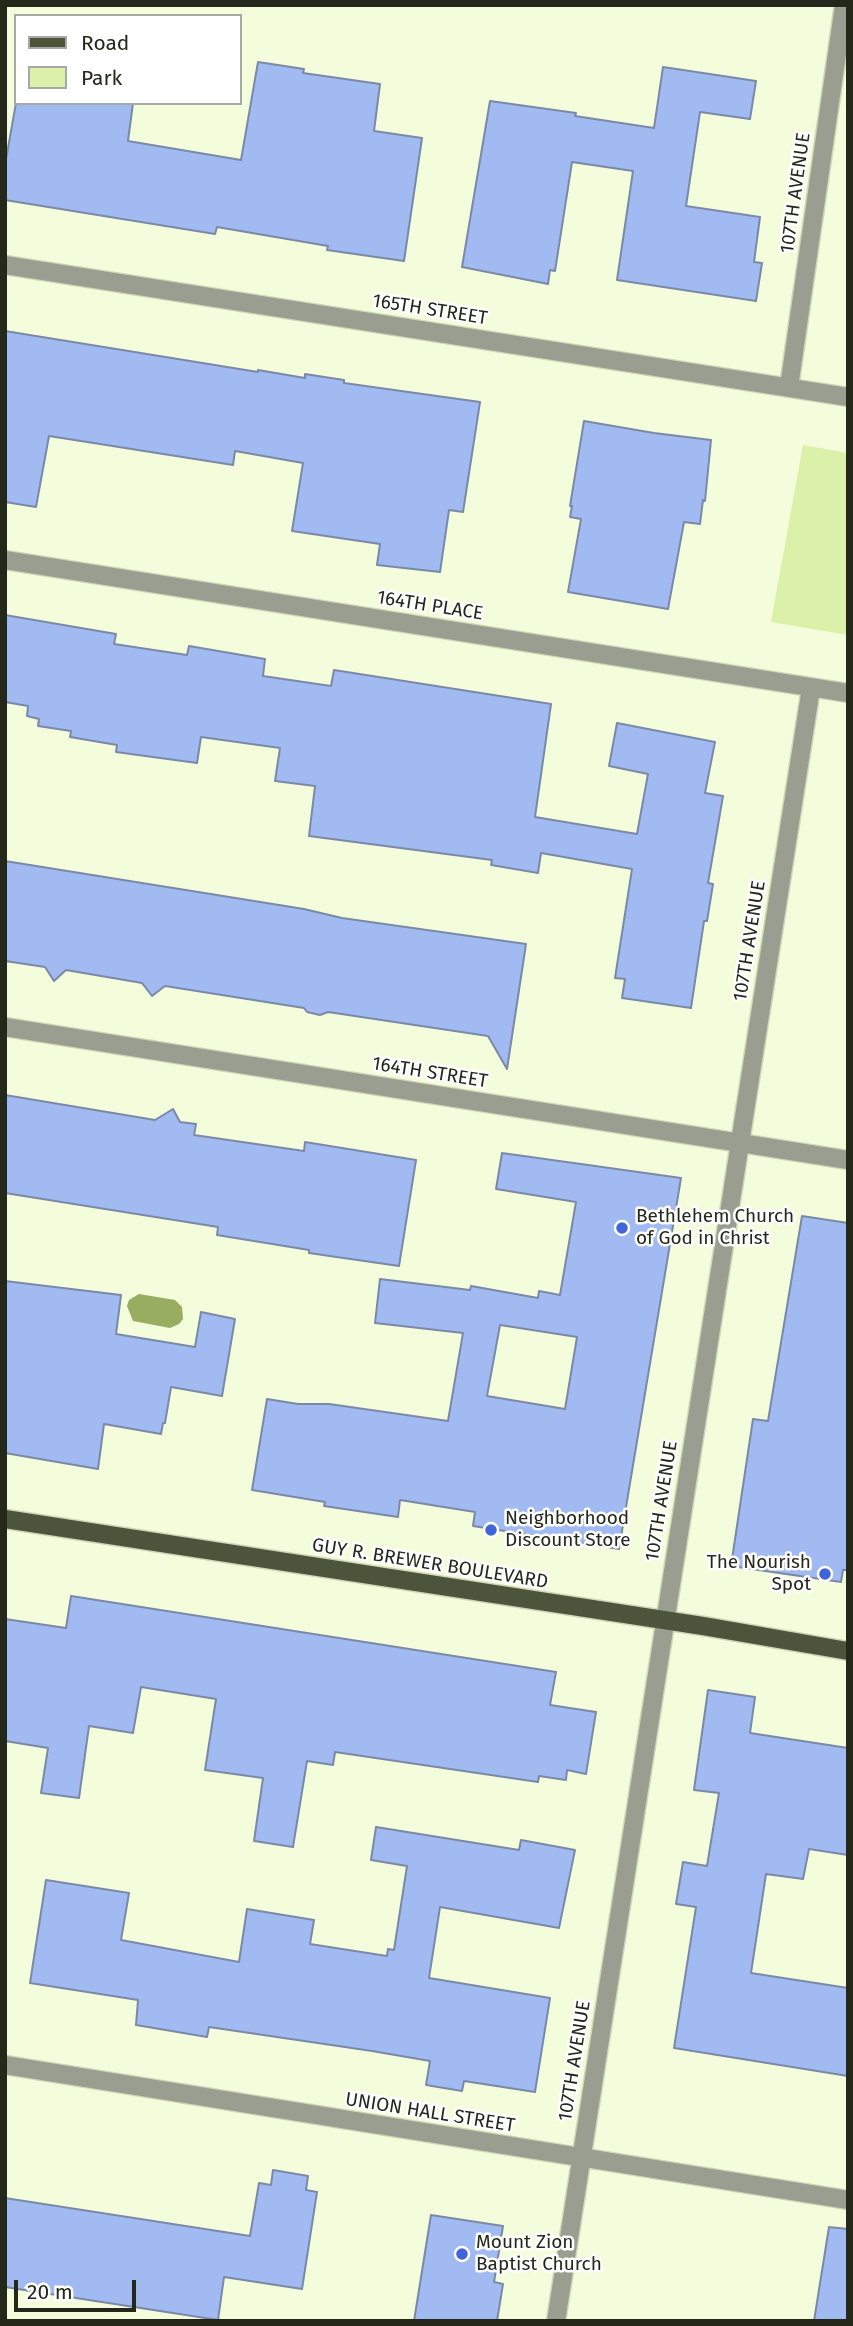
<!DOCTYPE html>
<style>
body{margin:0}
#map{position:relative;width:853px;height:2326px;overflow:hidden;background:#f3fddb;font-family:"Fira Sans",sans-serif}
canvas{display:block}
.frame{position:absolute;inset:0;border:7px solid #24281b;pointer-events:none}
.legend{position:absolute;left:14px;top:14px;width:228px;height:91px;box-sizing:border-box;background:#fff;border:2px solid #a7a9a4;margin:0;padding:9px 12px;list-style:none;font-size:21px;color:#24281b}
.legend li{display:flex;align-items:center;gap:14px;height:35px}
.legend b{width:35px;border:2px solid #a7a9a4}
.scale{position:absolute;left:14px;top:2280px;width:122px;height:32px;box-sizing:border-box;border:4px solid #24281b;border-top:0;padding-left:9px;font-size:21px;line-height:24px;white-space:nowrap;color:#24281b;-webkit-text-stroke:5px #fff;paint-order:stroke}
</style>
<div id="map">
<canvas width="853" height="2326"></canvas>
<div class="frame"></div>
<ul class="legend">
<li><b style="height:9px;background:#4d543c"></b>Road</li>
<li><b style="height:19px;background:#dbf0a8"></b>Park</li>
</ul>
<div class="scale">20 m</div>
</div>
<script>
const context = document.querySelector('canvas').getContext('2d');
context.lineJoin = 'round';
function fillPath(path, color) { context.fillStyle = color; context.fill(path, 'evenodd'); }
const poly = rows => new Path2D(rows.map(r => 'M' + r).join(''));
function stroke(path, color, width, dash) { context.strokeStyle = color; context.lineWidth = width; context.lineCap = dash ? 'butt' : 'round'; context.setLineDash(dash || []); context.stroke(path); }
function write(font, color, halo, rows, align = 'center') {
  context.font = font + ' "Fira Sans",sans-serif'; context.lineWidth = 5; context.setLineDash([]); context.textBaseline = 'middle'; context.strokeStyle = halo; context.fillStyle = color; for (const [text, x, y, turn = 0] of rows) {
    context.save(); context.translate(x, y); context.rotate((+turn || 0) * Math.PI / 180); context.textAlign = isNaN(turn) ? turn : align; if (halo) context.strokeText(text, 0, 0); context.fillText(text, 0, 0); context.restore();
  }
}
const green = poly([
 [803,445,848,453,848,635,771,622]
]);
const water = poly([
 [139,1294,175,1300,182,1307,183,1319,179,1324,170,1328,133,1321,127,1306,129,1300]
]);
const building = poly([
 [258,62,304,69,303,73,380,84,374,131,422,138,404,261,327,250,328,246,217,227,215,234,5,200,5,165,16,103,133,103,128,141,241,160,258,62],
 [663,67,756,81,750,119,700,112,686,206,760,217,754,262,762,263,756,301,617,280,633,171,572,162,555,271,550,270,548,284,462,267,490,101,576,113,575,116,654,128,663,67],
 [5,331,258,372,258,370,305,378,305,374,344,380,344,383,480,402,463,512,449,510,440,572,377,565,380,544,292,531,303,463,235,451,233,465,49,436,36,507,5,502,5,331],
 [584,421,654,433,711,440,705,501,703,500,700,524,684,522,668,609,568,592,581,519,570,517,572,506,570,506,584,421],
 [5,615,116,634,114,644,187,655,189,646,265,659,263,676,331,686,334,670,551,704,535,817,637,834,648,774,609,766,617,723,715,742,705,793,723,796,708,883,713,884,707,921,704,921,691,1008,622,998,625,979,615,978,632,869,541,853,538,873,491,865,492,860,309,836,315,786,275,781,280,748,201,737,197,763,116,752,117,745,70,737,71,731,38,726,39,719,27,716,28,706,5,702,5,615],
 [5,861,304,909,342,918,526,944,507,1069,488,1036,328,1012,320,1015,307,1012,304,1008,165,986,152,996,142,983,66,970,54,981,45,967,5,961,5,861],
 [5,1095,155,1120,173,1109,180,1122,196,1124,194,1135,304,1151,305,1142,416,1160,399,1266,309,1253,309,1250,217,1235,218,1227,5,1193,5,1095],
 [502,1153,681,1178,619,1549,473,1526,475,1512,400,1500,398,1517,324,1506,325,1502,252,1490,267,1399,298,1404,329,1404,448,1421,463,1333,375,1323,380,1279,470,1290,471,1286,538,1298,539,1291,560,1295,576,1202,496,1189,502,1153],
 [500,1325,577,1337,565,1409,487,1396,500,1325],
 [802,1216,848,1223,848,1570,843,1570,841,1582,731,1566,753,1419,768,1421,802,1216],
 [5,1281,121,1295,116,1334,195,1347,201,1312,235,1319,222,1396,171,1387,165,1423,163,1423,161,1434,104,1424,98,1469,5,1453,5,1281],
 [71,1596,556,1672,550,1705,596,1712,586,1774,567,1770,566,1780,539,1776,538,1782,335,1752,333,1765,307,1761,293,1847,254,1841,263,1778,205,1770,216,1699,141,1687,133,1733,89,1726,79,1798,41,1793,48,1748,5,1741,5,1619,66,1628,71,1596],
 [708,1690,755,1697,750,1733,848,1748,848,1855,809,1849,803,1879,766,1874,751,1973,848,1988,848,2076,674,2048,696,1907,676,1904,683,1862,707,1866,719,1793,694,1790,708,1690],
 [376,1827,519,1850,521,1840,575,1850,559,1928,440,1907,429,1978,550,1998,535,2092,464,2081,462,2091,426,2085,430,2061,372,2051,209,2027,207,2037,136,2025,138,2000,30,1983,46,1880,129,1893,121,1940,239,1962,247,1909,314,1920,310,1944,387,1956,388,1949,394,1950,407,1866,371,1860,376,1827],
 [273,2170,308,2176,306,2190,317,2192,302,2289,224,2277,218,2320,5,2287,5,2198,250,2236,259,2183,271,2185,273,2170],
 [431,2215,503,2226,494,2282,503,2284,497,2321,414,2321,431,2215],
 [829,2227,848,2229,848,2321,814,2321,829,2227]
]);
const minor = poly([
 [5,265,848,397],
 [789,387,844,5],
 [5,560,848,693],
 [5,1027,848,1160],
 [5,2065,848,2200],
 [556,2321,811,688]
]);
const major = poly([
 [5,1519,703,1626,848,1651]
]);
const markers = [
 [622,1228,7,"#4065d7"],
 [491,1530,7,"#4065d7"],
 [825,1574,7,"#4065d7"],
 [462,2254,7,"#4065d7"]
];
const streetNames = [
 ["107TH AVENUE",796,193,-82],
 ["165TH STREET",430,310,9],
 ["164TH PLACE",430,606,9],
 ["107TH AVENUE",750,941,-81],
 ["164TH STREET",430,1073,9],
 ["107TH AVENUE",662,1501,-81],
 ["GUY R. BREWER BOULEVARD",430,1564,9],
 ["107TH AVENUE",575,2061,-81],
 ["UNION HALL STREET",430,2113,9]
];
const poiNames = [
 ["Bethlehem Church",636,1217],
 ["of God in Christ",636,1239],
 ["Neighborhood",505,1519],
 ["Discount Store",505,1541],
 ["The Nourish",811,1563,"right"],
 ["Spot",811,1585,"right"],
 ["Mount Zion",476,2243],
 ["Baptist Church",476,2265]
];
fillPath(green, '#dbf0a8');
fillPath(water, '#98ad60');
fillPath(building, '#a2baf2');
stroke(building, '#7c89a6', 2);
stroke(minor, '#ced7b8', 21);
stroke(major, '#ced7b8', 21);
stroke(minor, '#999e90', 18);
stroke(major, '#4d543c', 18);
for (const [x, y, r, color] of markers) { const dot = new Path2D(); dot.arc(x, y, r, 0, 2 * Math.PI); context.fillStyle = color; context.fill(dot); stroke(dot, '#fff', 2.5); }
write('19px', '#24281b', '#fff', streetNames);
write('19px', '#24281b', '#fff', poiNames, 'left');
</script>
